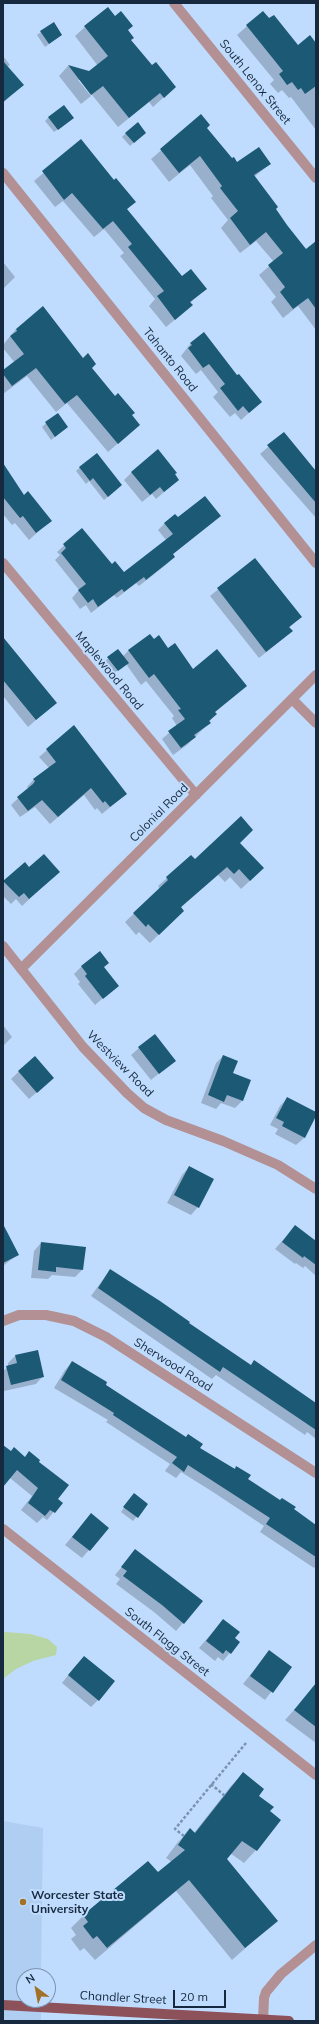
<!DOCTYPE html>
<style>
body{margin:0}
#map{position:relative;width:319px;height:2024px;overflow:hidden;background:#bfdcfe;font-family:Mulish,sans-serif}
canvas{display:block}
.frame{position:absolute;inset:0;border:4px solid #16293e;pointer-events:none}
.north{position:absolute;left:16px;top:1968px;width:40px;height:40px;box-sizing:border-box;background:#bfdcfe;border:1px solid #7b94b1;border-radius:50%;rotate:328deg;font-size:11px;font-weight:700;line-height:16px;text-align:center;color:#16293e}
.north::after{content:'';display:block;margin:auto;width:14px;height:18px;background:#a37027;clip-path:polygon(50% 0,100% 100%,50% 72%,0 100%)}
.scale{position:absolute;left:173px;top:1990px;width:53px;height:18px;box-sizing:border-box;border:2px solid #16293e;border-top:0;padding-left:5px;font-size:12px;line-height:14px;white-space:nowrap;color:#16293e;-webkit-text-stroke:3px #bfdcfe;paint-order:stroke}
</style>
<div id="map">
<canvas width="319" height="2024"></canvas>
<div class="frame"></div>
<div class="north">N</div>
<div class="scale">20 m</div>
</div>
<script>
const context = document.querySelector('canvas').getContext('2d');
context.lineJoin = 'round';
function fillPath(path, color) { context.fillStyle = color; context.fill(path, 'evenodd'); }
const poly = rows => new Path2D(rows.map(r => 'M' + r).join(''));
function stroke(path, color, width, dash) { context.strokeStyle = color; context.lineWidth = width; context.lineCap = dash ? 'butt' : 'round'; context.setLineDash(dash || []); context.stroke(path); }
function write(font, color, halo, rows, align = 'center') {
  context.font = font + ' Mulish,sans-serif'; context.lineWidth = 4; context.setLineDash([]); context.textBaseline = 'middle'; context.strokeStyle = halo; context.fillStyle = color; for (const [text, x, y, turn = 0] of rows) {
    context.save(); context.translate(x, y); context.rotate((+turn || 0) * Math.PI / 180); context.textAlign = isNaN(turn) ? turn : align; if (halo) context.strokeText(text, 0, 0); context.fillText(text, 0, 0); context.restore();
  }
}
const built = poly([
 [3,1821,43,1828,41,1976,24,1976,24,2000,41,2000,41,2021,3,2021]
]);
const green = poly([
 [6,1632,30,1634,48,1639,57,1647,56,1655,33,1661,16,1669,3,1679,3,1633]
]);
const shadow = poly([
 [263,12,298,47,316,44,316,130,291,97,289,98,282,90,278,93,270,84,274,80,237,35],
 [85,27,127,31,130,40,151,67,175,87,153,107,149,102,118,127,80,80,78,80,91,96,81,104,59,76,68,66,89,72,98,66,75,36],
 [41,32,61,35,45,47,37,35],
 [3,56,10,65,7,67,22,85,3,103],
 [201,116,206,128,232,160,237,163,270,164,254,177,286,226,306,250,316,242,316,330,298,306,283,318,271,302,276,297,259,275,274,262,256,241,240,253,221,228,228,220,211,198,213,196,190,165,169,182,151,159],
 [49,117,69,121,54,132,45,121],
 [126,133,141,136,130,146,122,137],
 [81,141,113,181,134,202,126,210,182,278,206,288,190,303,192,305,183,313,166,327,149,306,155,299,120,256,124,253,104,229,94,237,63,201,55,207,34,181],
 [3,262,15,277,3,289],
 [16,329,91,368,139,425,108,452,67,403,56,412,27,376,3,394,3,371,15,363,3,348,3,345],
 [191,343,237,376,261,402,241,420,235,413,230,417,213,397,218,392,201,370,196,374,181,356],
 [57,414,67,427,51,440,42,427],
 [284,433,316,472,316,518,260,454],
 [3,464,24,496,50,521,29,540,15,523,12,525,3,514],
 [80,467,117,489,104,500,89,481,86,484,76,471],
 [132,472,174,475,178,480,156,499,152,494,142,502,124,480],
 [220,516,172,555,174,557,167,564,139,586,136,583,117,598,114,595,91,613,86,605,80,609,72,598,79,590,55,560,60,555,57,552,82,529,112,565,124,574,166,540,158,530,165,523,178,518],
 [255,559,301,616,289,628,291,631,284,638,259,658,210,596],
 [3,639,55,703,28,727,3,696],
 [153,641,168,649,193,670,245,686,215,712,209,723,187,745,173,755,162,739,177,726,172,718,174,716,146,681,141,685,126,664,113,674,104,662,118,650,123,656,129,650],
 [74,727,126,794,102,814,97,808,95,810,84,795,50,824,35,807,20,817,11,805,28,789,27,787,34,779,49,768,39,757],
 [239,843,254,877,241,889,230,877,225,882,218,875,180,908,183,911,150,943,139,932,136,935,125,922,160,889,158,886,167,878,195,861],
 [25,863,29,868,51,879,22,906,16,899,11,904,3,896,3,882],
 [82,966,103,968,117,986,95,1005,78,984,80,982,74,974],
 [3,1025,12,1037,3,1046],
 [139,1048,174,1061,151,1080,131,1055],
 [223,1056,232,1074,250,1081,242,1101,235,1108,221,1103,216,1109,201,1103,216,1063],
 [34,1057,45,1085,29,1099,11,1079],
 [287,1098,316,1113,304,1138,296,1145,275,1134,278,1129,270,1125,280,1106],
 [189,1167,198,1207,191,1215,167,1203,182,1175],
 [295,1226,313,1240,316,1239,316,1276,305,1266,303,1268,296,1263,295,1264,275,1249],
 [41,1243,82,1270,75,1277,52,1275,48,1279,31,1278,34,1251],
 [3,1246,17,1255,3,1266],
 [110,1270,250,1366,316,1405,316,1439,307,1432,305,1435,216,1375,212,1379,91,1296],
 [15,1356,43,1376,36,1384,4,1391,3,1371,8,1367,8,1363],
 [72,1362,199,1448,234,1469,236,1467,247,1480,316,1526,316,1566,314,1568,260,1532,264,1526,213,1492,181,1472,176,1478,165,1471,170,1464,106,1422,108,1420,54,1388,65,1370],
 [3,1446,10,1452,25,1457,61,1503,47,1520,43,1517,37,1523,21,1510,32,1496,10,1478,3,1485],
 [131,1498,147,1504,133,1521,121,1512],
 [91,1514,108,1528,82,1558,65,1545],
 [135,1551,202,1601,176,1631,154,1612,116,1584,120,1579,115,1575],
 [223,1620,234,1638,239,1642,223,1661,218,1657,215,1661,199,1648],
 [269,1651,290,1667,265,1700,243,1684],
 [77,1664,98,1700,91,1707,62,1683],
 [312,1690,316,1693,316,1743,285,1720],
 [243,1774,269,1811,280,1820,256,1850,244,1863,230,1853,226,1859,276,1921,232,1960,176,1891,95,1960,84,1948,80,1951,71,1939,76,1935,71,1928,83,1916,148,1863,158,1874,172,1862,166,1858,178,1842,190,1830,194,1833,231,1786]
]);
const building = poly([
 [108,7,115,16,121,11,133,26,128,30,134,38,131,40,152,65,156,62,176,87,164,98,160,93,129,118,103,86,91,95,68,65,89,71,108,56,84,26],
 [263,11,269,18,274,15,298,45,310,35,316,43,316,86,305,94,301,88,298,90,292,82,287,85,279,74,283,71,246,25],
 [54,22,62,35,49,44,40,31],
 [3,61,24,85,3,102],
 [64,105,74,118,58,130,48,117],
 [201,114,210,125,207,128,232,158,234,157,237,162,259,147,271,164,254,175,278,207,276,209,287,225,306,249,316,241,316,309,308,298,293,309,280,292,285,287,268,265,283,253,266,232,250,245,230,218,238,211,220,188,222,186,200,156,179,173,160,149],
 [138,122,146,133,134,143,125,133],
 [81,139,114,180,116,178,136,202,127,209,182,276,191,269,207,289,190,302,193,305,175,320,157,296,164,291,128,247,132,244,113,221,103,229,72,193,64,200,42,171],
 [43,306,83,358,88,353,96,364,92,368,115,396,118,393,135,413,132,415,140,425,118,444,77,395,65,404,36,368,12,386,3,374,3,370,24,354,10,336,17,331,16,329],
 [204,332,237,375,239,374,262,402,249,413,243,406,238,411,220,388,225,384,209,364,203,368,188,348,192,345,190,343],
 [58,413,68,427,55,437,45,422],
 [284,432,316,471,316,503,267,445],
 [158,449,177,473,175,474,179,480,164,492,160,487,150,495,131,472],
 [97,453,122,485,108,497,93,478,90,481,79,467],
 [3,463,24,495,28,491,52,521,36,533,23,516,20,518,3,497],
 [205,496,221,516,173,554,175,557,146,580,144,577,124,592,122,589,98,607,93,599,88,603,78,590,86,584,61,553,66,548,63,544,82,528,112,564,115,561,124,572,173,534,164,523,175,514,178,517],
 [255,558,302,617,289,627,293,631,266,652,217,588],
 [150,634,154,639,159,635,168,648,175,643,193,669,217,649,247,686,215,712,217,714,209,721,211,723,194,735,196,737,181,748,168,731,185,719,178,710,181,709,154,674,149,678,128,650],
 [3,637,57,703,36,720,3,680],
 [118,649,129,663,118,671,107,657],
 [74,725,127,794,110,807,105,801,103,803,91,788,58,817,42,800,28,811,17,797,33,784,35,781,33,779,56,762,46,749],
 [241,816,253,830,240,843,264,868,250,881,239,869,234,874,227,867,181,907,184,911,159,935,148,924,146,927,133,913,168,880,166,877,191,855,195,859],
 [44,854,60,872,29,899,24,893,19,897,3,881,25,862,29,867],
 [100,951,109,963,104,967,119,986,103,999,85,976,87,974,81,966],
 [155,1034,176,1061,159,1074,138,1047],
 [223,1055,238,1061,233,1073,251,1080,243,1101,227,1095,224,1102,208,1095],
 [35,1056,54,1078,37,1093,18,1071],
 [287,1097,316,1112,316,1116,305,1138,282,1126,284,1122,276,1118],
 [189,1166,214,1179,199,1208,174,1195],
 [3,1224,19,1255,3,1263],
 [295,1225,316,1241,316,1265,304,1256,303,1258,282,1242],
 [41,1242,86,1247,83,1270,56,1267,56,1272,38,1270],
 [110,1269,160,1301,190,1322,189,1323,251,1365,254,1360,316,1403,316,1430,223,1367,220,1372,98,1288],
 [38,1350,44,1377,11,1385,6,1366,17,1363,15,1355],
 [72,1361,107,1382,106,1385,186,1437,188,1434,203,1444,200,1448,235,1469,236,1466,251,1475,248,1479,280,1500,282,1498,296,1507,294,1509,316,1525,316,1557,266,1524,270,1518,188,1465,184,1472,172,1463,177,1457,113,1415,114,1413,61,1380],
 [3,1445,11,1451,14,1447,25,1457,29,1451,40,1460,39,1462,69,1485,58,1499,63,1503,55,1513,50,1510,45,1516,28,1503,38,1488,17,1470,3,1487],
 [134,1493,148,1504,138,1518,123,1507],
 [91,1513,109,1528,90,1551,72,1537],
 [135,1549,203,1601,184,1624,162,1605,123,1576,127,1571,121,1567],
 [223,1619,240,1632,235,1638,240,1642,231,1654,226,1650,223,1654,206,1641],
 [269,1650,292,1667,273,1693,250,1676],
 [84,1656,115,1681,99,1701,68,1675],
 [316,1683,316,1727,294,1710],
 [243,1772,264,1789,259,1796,274,1807,270,1811,281,1820,257,1851,242,1841,227,1859,278,1921,245,1948,189,1880,107,1948,97,1936,93,1939,83,1926,88,1922,83,1915,148,1861,158,1872,185,1850,178,1845,184,1836,190,1828,195,1833]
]);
const path = poly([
 [211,1784,225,1796],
 [184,1836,175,1829,246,1743]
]);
const minor = poly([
 [174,3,316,178],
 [3,173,316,563],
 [3,563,196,795],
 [292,699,316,723],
 [3,946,83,1047,127,1093,144,1108,166,1120,223,1141,278,1165,316,1189],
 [21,969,316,675],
 [3,1321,19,1315,46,1315,74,1321,106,1337,316,1473],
 [3,1529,316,1775],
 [263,2021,264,1998,266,1992,281,1974,316,1945]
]);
const major = poly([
 [3,2005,289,2021]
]);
const markers = [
 [23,1902,4,"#a37027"]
];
const streetNames = [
 ["South Lenox Street",255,82,51],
 ["Tahanto Road",170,360,51],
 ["Maplewood Road",109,671,50],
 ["Colonial Road",159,813,-45],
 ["Westview Road",120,1064,45],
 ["Sherwood Road",173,1365,32],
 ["South Flagg Street",167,1642,38],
 ["Chandler Street",123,1998,3]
];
const poiNames = [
 ["Worcester State",31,1895],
 ["University",31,1909]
];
fillPath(built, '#afcef2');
fillPath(green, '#b8d6a3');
fillPath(shadow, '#0003');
fillPath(building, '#1c5975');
stroke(path, '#7a93b0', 2.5, [3, 2]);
stroke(minor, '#b29093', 10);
stroke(major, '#8d5159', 10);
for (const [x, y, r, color] of markers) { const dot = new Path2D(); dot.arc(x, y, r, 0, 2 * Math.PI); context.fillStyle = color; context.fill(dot); stroke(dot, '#bfdcfe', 1.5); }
write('12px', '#16293e', '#bfdcfe', streetNames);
write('bold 12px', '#16293e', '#bfdcfe', poiNames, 'left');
</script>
